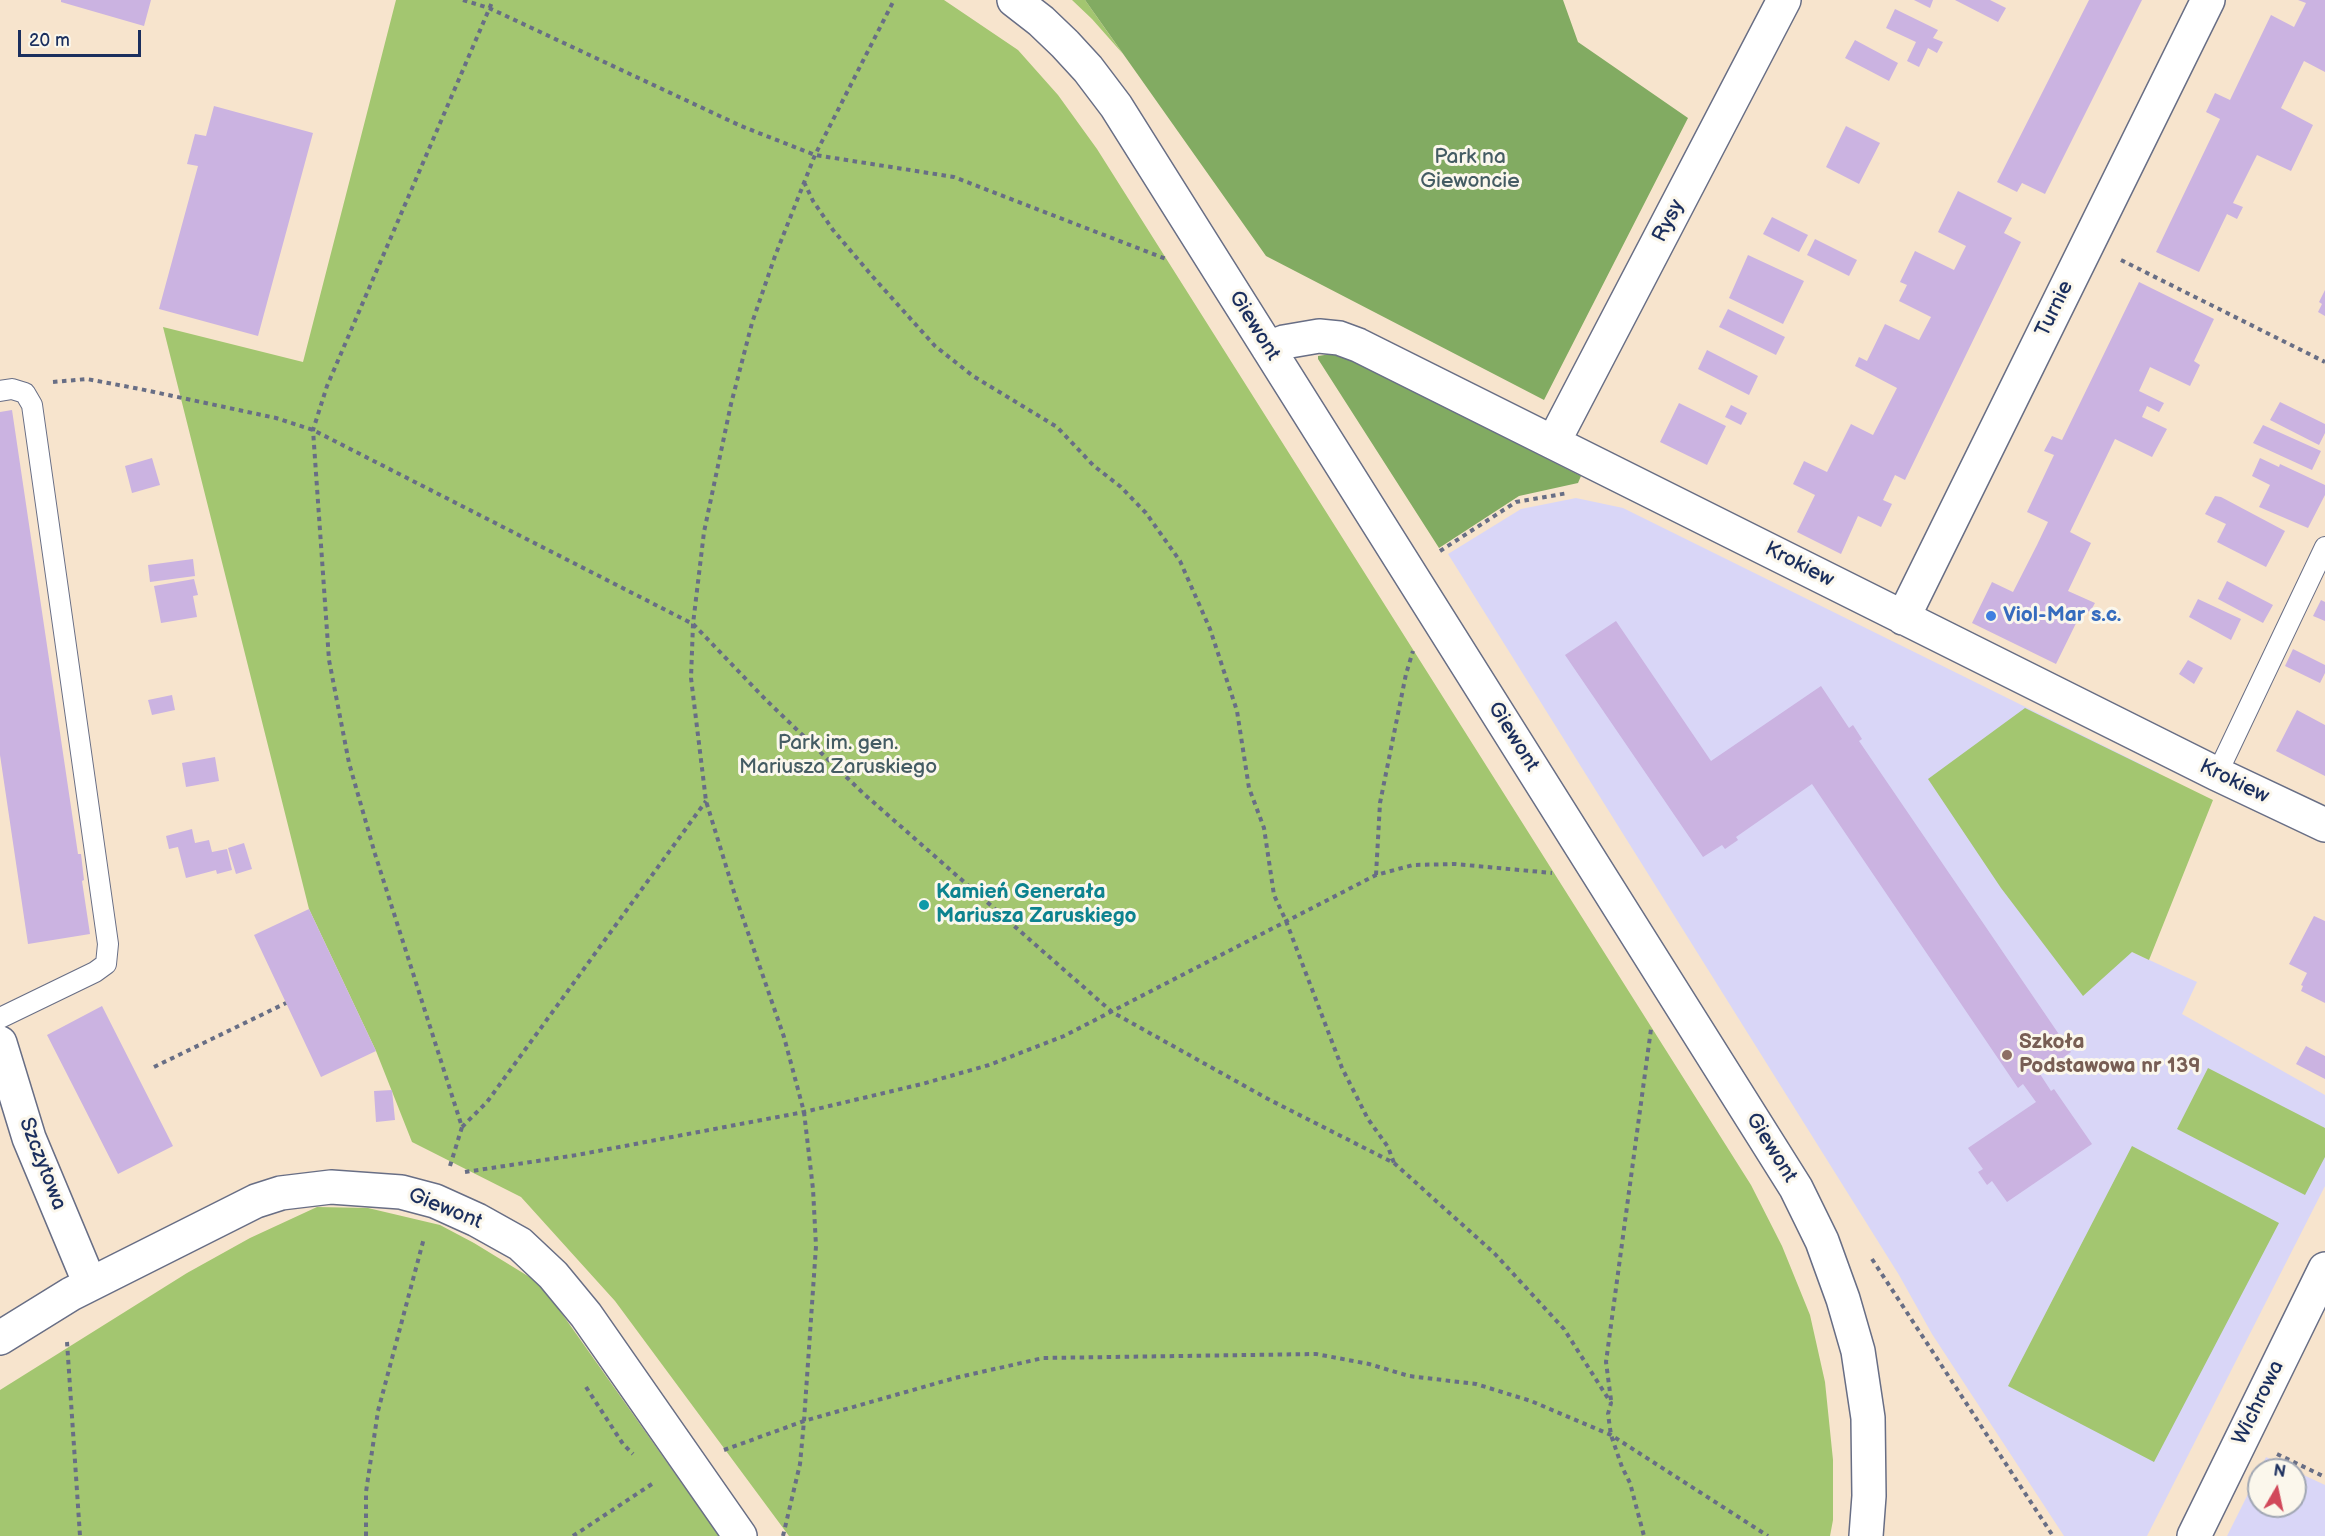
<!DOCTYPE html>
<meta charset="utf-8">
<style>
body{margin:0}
#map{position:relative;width:2325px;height:1536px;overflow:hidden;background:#f7e4cd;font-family:"Balsamiq Sans",sans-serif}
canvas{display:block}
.north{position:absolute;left:2247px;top:1458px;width:60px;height:60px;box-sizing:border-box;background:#fbf7ec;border:2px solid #a1a7b3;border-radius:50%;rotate:9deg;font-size:16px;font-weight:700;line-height:24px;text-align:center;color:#1b2f5e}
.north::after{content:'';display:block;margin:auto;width:21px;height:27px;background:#d1495b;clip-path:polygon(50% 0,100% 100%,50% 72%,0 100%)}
.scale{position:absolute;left:18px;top:30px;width:123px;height:27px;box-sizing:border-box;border:3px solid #1b2f5e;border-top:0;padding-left:8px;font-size:18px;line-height:21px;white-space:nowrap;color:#1b2f5e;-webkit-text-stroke:4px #fbf7ec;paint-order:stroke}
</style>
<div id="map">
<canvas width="2325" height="1536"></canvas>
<div class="north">N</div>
<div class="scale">20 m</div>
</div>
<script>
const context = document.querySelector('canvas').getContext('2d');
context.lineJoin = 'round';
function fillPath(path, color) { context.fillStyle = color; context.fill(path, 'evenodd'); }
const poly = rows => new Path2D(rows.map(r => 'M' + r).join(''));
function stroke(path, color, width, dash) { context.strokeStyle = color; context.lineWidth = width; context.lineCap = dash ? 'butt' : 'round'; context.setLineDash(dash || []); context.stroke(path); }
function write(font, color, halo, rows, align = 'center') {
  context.font = font + ' "Balsamiq Sans",sans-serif'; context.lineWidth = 6; context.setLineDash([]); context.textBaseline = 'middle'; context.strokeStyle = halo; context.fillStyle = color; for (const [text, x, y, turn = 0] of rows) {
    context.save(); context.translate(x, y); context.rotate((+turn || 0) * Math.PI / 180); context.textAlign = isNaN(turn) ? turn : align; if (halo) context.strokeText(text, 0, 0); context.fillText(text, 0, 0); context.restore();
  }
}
const built = poly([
 [1576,498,1623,508,2159,773,2132,952,2197,982,2182,1014,2325,1095,2325,1186,2147,1536,2064,1536,1932,1334,1899,1275,1448,554,1521,509],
 [2266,1457,2293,1470,2260,1470],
 [2295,1471,2325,1485,2325,1536,2227,1536,2259,1472,2259,1506,2295,1506]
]);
const green = poly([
 [396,0,944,0,1018,50,1058,95,1097,149,1751,1185,1782,1246,1810,1315,1825,1382,1833,1460,1833,1520,1830,1536,789,1536,615,1301,521,1197,412,1142,376,1051,309,909,163,327,303,362],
 [1072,0,1085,0,1123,54,1092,19],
 [2025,708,2213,800,2149,960,2132,952,2083,996,2001,888,1928,779],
 [2208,1068,2325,1128,2325,1157,2305,1195,2177,1129],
 [2132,1146,2279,1223,2154,1462,2008,1386],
 [317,1207,368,1208,440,1225,474,1243,541,1284,719,1536,0,1536,0,1390,187,1273,250,1238]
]);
const forest = poly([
 [1085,0,1563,0,1578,42,1688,118,1544,400,1266,256],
 [1337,353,1581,476,1578,483,1519,496,1439,548,1318,359,1318,356]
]);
const building = poly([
 [61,0,151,0,144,26,61,2],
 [1914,0,1933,0,1930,8],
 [1955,0,1990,0,2006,8,1998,22],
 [2089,0,2142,0,2045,194,2022,183,2017,192,1997,182],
 [2298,0,2325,0,2325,72,2304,61,2281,108,2313,125,2291,171,2257,155,2233,203,2243,207,2237,219,2227,214,2199,272,2156,252,2220,119,2206,112,2215,93,2230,100,2271,15,2294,27,2306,3],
 [1895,9,1938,30,1933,38,1943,42,1937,53,1928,48,1919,67,1907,61,1916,42,1886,28],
 [1855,40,1898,63,1889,81,1845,58],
 [214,106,313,133,258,336,159,309,198,166,187,164,195,134,206,136],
 [1846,126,1880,143,1859,184,1826,167],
 [1958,191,2012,218,2004,233,2021,242,1905,480,1895,475,1883,500,1892,504,1881,527,1858,516,1841,554,1797,532,1815,495,1793,484,1804,461,1827,472,1851,424,1873,435,1897,388,1855,366,1859,357,1867,361,1885,324,1919,340,1931,317,1899,301,1907,285,1900,282,1915,251,1954,270,1966,246,1938,232],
 [1772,217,1808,235,1799,252,1763,234],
 [1815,239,1857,260,1849,276,1807,255],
 [1748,255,1804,281,1783,324,1729,298],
 [2139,282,2214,319,2194,361,2200,365,2190,386,2150,367,2139,391,2164,403,2159,412,2147,406,2142,417,2167,429,2152,457,2115,439,2070,532,2091,543,2068,591,2095,603,2090,612,2083,609,2056,664,1972,623,1992,582,2013,592,2037,545,2048,522,2027,512,2054,455,2044,451,2052,436,2062,440],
 [2325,290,2325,316,2318,312,2322,304,2319,302],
 [1728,309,1785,337,1776,355,1719,327],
 [1707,350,1758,376,1749,395,1698,369],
 [2280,402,2325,424,2325,433,2319,445,2270,420],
 [1679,403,1726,426,1707,465,1660,442],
 [1731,405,1747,413,1741,425,1725,417],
 [12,410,78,854,81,854,84,880,82,881,90,934,28,944,0,755,0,412],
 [2263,425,2321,451,2312,470,2253,443],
 [152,458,160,485,132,493,125,466],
 [2260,458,2279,467,2280,464,2325,485,2325,495,2308,528,2259,507,2270,485,2252,476],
 [2215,496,2221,497,2285,531,2266,567,2217,542,2226,524,2205,514],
 [193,559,195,576,150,582,148,565],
 [194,579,198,595,193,596,197,617,161,623,154,586],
 [2227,581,2273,605,2263,623,2218,599],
 [2198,599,2241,619,2231,640,2189,617],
 [2321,600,2325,602,2325,621,2313,616],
 [1616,621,1711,761,1821,686,1849,728,1853,725,1862,739,1859,741,2071,1052,2040,1074,2051,1091,2054,1089,2092,1144,2007,1202,1992,1181,1987,1185,1978,1172,1983,1169,1968,1148,2036,1102,2023,1084,2018,1088,1812,784,1736,837,1738,840,1725,849,1722,845,1703,857,1565,655],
 [2293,649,2325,665,2325,673,2320,683,2285,666],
 [2188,660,2203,668,2194,684,2179,674],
 [172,695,175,710,152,715,148,700],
 [2297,710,2325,725,2325,776,2276,751],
 [215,757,219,781,186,787,182,763],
 [192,829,195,843,209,840,212,852,227,849,232,870,217,874,216,870,186,878,178,847,169,849,166,836],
 [244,843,252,869,236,874,228,848],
 [309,909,376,1051,321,1077,254,935],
 [2314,916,2325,921,2325,1003,2301,991,2303,986,2301,985,2307,973,2289,964],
 [102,1006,173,1146,118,1174,47,1035],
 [2306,1046,2325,1056,2325,1079,2296,1064],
 [392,1090,395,1120,376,1122,374,1091]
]);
const path = poly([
 [463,0,489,8,741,126,815,155,954,177,1166,259],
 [804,182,813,201,833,230,873,277,935,346,973,376,1057,427,1094,466,1121,487,1146,513,1180,561,1210,629,1237,711,1249,788,1264,828,1274,895,1286,921,1342,1068,1368,1119,1388,1147,1394,1163],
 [2121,260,2325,362],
 [53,382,87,379,140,389,276,418,313,430,693,624,767,701,864,794,1112,1012,1268,1099,1394,1163,1495,1254,1564,1329,1611,1403,1608,1414,1611,1435,1622,1467,1630,1483,1644,1536],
 [1440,551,1516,502,1568,493],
 [1376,875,1380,803,1406,674,1413,651],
 [154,1067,286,1003],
 [462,1127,487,1102,706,801],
 [450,1166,462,1127,375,854,349,763,329,660,313,430,327,386,493,0],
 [465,1172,577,1155,804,1112,922,1084,989,1065,1064,1036,1376,875,1413,865,1455,864,1552,873],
 [1872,1259,2053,1536],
 [67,1342,80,1536],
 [586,1387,623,1444,633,1454],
 [1611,1400,1606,1362,1651,1029],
 [724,1450,804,1421,955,1378,1043,1358,1316,1354,1369,1364,1409,1376,1476,1384,1531,1401,1611,1435,1768,1536],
 [2277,1454,2325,1477],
 [366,1536,366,1492,378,1411,424,1238],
 [573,1536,655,1482],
 [783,1536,800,1464,804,1421,816,1246,813,1189,804,1112,784,1037,734,892,706,801,691,678,693,624,704,532,731,404,752,323,775,256,815,155,894,0]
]);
const service = poly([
 [0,391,12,389,25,393,32,405,108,944,106,964,95,972,0,1018],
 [2217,774,2325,547]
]);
const minor = poly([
 [1014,0,1041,21,1065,44,1088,69,1116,106,1796,1188,1822,1241,1843,1299,1858,1351,1868,1418,1869,1496,1866,1536],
 [1268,348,1284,342,1319,336,1339,338,1358,345,2217,774,2325,825],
 [1554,441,1784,0],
 [1903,618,2208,0],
 [0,1043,29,1138,90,1284],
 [0,1338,71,1294,256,1201,281,1193,331,1187,401,1192,435,1201,477,1220,520,1244,553,1275,586,1315,740,1536],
 [2194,1536,2325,1269]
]);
const markers = [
 [1991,616,6,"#3f7fe0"],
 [924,905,6,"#0f9aa8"],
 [2007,1055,6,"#8d6e63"]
];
const parkNames = [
 ["Park na",1470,158],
 ["Giewoncie",1470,182],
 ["Park im. gen.",838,744],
 ["Mariusza Zaruskiego",838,768]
];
const streetNames = [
 ["Rysy",1669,221,-63],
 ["Turnie",2055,309,-64],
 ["Giewont",1254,326,58],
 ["Krokiew",1799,565,27],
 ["Giewont",1513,737,58],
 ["Krokiew",2234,782,26],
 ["Giewont",1771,1148,58],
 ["Szczytowa",42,1164,69],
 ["Giewont",445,1209,22],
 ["Wichrowa",2259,1403,-64]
];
const shopNames = [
 ["Viol-Mar s.c.",2003,616]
];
const cultureNames = [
 ["Kamień Generała",936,893],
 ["Mariusza Zaruskiego",936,917]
];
const educationNames = [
 ["Szkoła",2019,1043],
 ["Podstawowa nr 139",2019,1067]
];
fillPath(built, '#d9d6f7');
fillPath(green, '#a3c670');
fillPath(forest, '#82ab62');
fillPath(building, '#cbb3e1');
stroke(service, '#686e85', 22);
stroke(minor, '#686e85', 36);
stroke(path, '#686e85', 4, [4.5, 4.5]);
stroke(service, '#fff', 20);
stroke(minor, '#fff', 33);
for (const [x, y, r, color] of markers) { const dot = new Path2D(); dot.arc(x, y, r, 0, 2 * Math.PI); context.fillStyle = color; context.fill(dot); stroke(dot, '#fbf7ec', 2); }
write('21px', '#445c63', '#fbf7ec', parkNames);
write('21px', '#1b2f5e', '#fbf7ec', streetNames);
write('bold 21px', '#366cbe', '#fbf7ec', shopNames, 'left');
write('bold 21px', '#0d838f', '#fbf7ec', cultureNames, 'left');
write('bold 21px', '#785e54', '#fbf7ec', educationNames, 'left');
</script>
